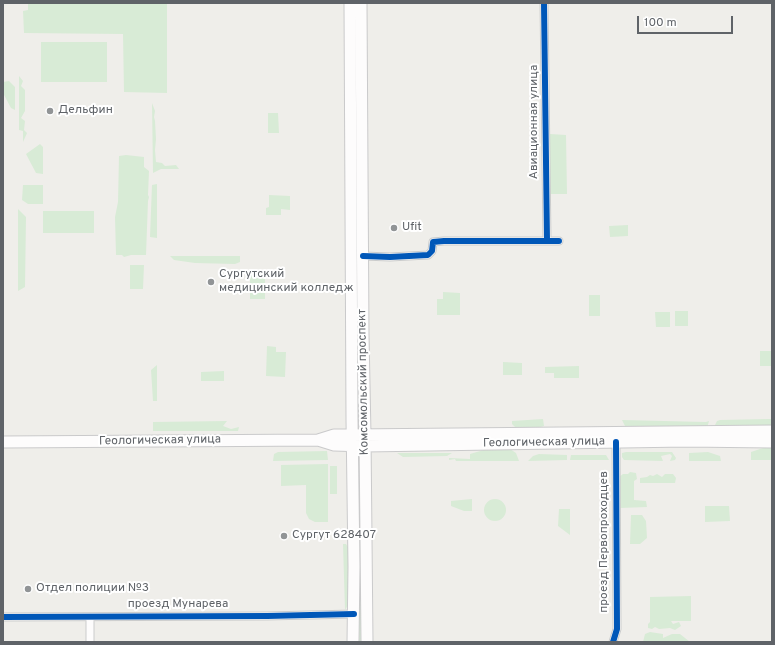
<!DOCTYPE html>
<meta charset="utf-8">
<style>
body{margin:0}
#map{position:relative;width:775px;height:645px;overflow:hidden;background:#efeeea;font-family:Overpass,sans-serif}
canvas{display:block}
.frame{position:absolute;inset:0;border:4px solid #5f6368;pointer-events:none}
.scale{position:absolute;left:637px;top:16px;width:96px;height:18px;box-sizing:border-box;border:2px solid #5f6368;border-top:0;padding-left:5px;font-size:12px;line-height:14px;white-space:nowrap;color:#5f6368;-webkit-text-stroke:3px #fff;paint-order:stroke}
</style>
<div id="map">
<canvas width="775" height="645"></canvas>
<div class="frame"></div>
<div class="scale">100 m</div>
</div>
<script>
const context = document.querySelector('canvas').getContext('2d');
context.lineJoin = 'round';
function fillPath(path, color) { context.fillStyle = color; context.fill(path, 'evenodd'); }
const poly = rows => new Path2D(rows.map(r => 'M' + r).join(''));
function stroke(path, color, width, dash) { context.strokeStyle = color; context.lineWidth = width; context.lineCap = dash ? 'butt' : 'round'; context.setLineDash(dash || []); context.stroke(path); }
function write(font, color, halo, rows, align = 'center') {
  context.font = font + ' Overpass,sans-serif'; context.lineWidth = 4; context.setLineDash([]); context.textBaseline = 'middle'; context.strokeStyle = halo; context.fillStyle = color; for (const [text, x, y, turn = 0] of rows) {
    context.save(); context.translate(x, y); context.rotate((+turn || 0) * Math.PI / 180); context.textAlign = isNaN(turn) ? turn : align; if (halo) context.strokeText(text, 0, 0); context.fillText(text, 0, 0); context.restore();
  }
}
const green = poly([
 [28,3,167,3,167,93,124,92,123,34,24,33,23,11,28,10],
 [41,42,107,42,107,82,41,82],
 [19,76,23,81,21,86,25,90,25,111,21,118,25,121,24,130,27,133,23,142,23,131,19,130],
 [9,81,15,87,15,110,11,108,3,93,3,82],
 [152,103,155,111,154,117,155,121,156,139,155,150,156,162,162,163,165,166,176,165,179,169,161,169,153,173],
 [268,113,278,113,279,133,268,133],
 [550,134,566,135,567,194,550,194],
 [40,144,43,147,43,174,36,173,26,154],
 [126,155,144,157,144,167,149,171,148,195,149,197,148,201,146,255,131,255,124,257,122,255,116,255,115,217,118,202,119,156],
 [157,184,157,238,150,237,152,185],
 [23,185,43,185,43,204,28,204,22,200],
 [269,195,290,196,290,210,281,209,281,215,266,215,266,208,269,207],
 [18,209,26,217,25,287,18,291],
 [43,211,94,211,94,233,43,233],
 [628,225,628,236,610,237,609,226],
 [170,256,240,256,240,262,235,264,195,263,174,260],
 [130,265,144,265,143,289,130,289],
 [250,275,265,275,265,299,250,299],
 [443,292,460,293,460,315,437,315,437,299,443,299],
 [589,295,600,295,600,316,589,316],
 [675,311,688,311,688,326,675,326],
 [655,312,670,312,670,327,656,327],
 [267,346,276,347,276,352,286,352,285,377,266,376],
 [760,351,772,351,772,366,760,366],
 [503,362,522,363,522,375,503,375],
 [157,365,157,401,153,401,151,370],
 [579,366,579,378,554,378,554,373,545,373,545,367],
 [224,371,224,381,201,381,201,372],
 [543,419,544,426,533,429,516,428,512,424,512,421],
 [768,419,772,419,772,428,714,427,717,421,720,420],
 [622,420,706,422,709,421,707,428,628,428,625,426],
 [227,421,223,426,231,429,239,427,238,431,153,431,153,422],
 [772,447,772,460,751,460,751,452,763,448],
 [487,449,510,449,516,453,519,461,456,461,455,459,449,460,449,458,470,459,470,454],
 [327,451,328,460,273,461,274,454,278,452],
 [626,452,672,452,676,458,675,460,670,461,672,456,670,454,661,456,663,461,624,460,622,457,622,453],
 [708,452,720,456,721,461,689,461,689,453],
 [397,453,452,453,447,456,403,457],
 [539,454,567,455,567,460,528,461,533,456],
 [571,455,606,455,609,460,570,460],
 [328,464,328,522,315,522,309,519,306,513,306,485,281,486,281,465],
 [330,466,337,466,337,494,330,494],
 [358,467,360,467,361,642,359,642],
 [630,472,636,473,637,479,634,481,634,500,646,501,647,507,620,508,619,477,623,474,628,474],
 [657,474,662,477,665,474,673,474,676,478,675,483,640,483,640,478,647,477,650,475,653,476],
 [472,499,472,511,464,511,451,506,451,501],
 '484 510a11 11 0 1 1 22 0a11 11 0 1 1-22 0Z',
 [705,506,729,506,730,521,705,522],
 [559,509,570,509,570,535,558,526],
 [631,515,642,515,646,521,647,538,640,544,630,544],
 [343,544,346,544,349,549,349,603,345,610],
 [691,596,691,621,671,621,673,624,679,622,681,626,675,630,670,628,659,629,655,627,652,629,648,628,648,624,650,622,650,597],
 [650,632,663,634,663,638,672,634,680,634,690,642,643,642,645,634]
]);
const minor = poly([
 [544,3,547,241],
 [363,256,390,257,428,255,432,251,433,242,444,241,559,241],
 [3,617,267,616,354,614],
 [90,617,90,642],
 [613,642,617,629,616,442]
]);
const secondary = poly([
 [350,3,352,419,354,567,353,642],
 [361,3,363,334,365,435,367,642],
 [318,440,334,445,365,446,686,441,772,442],
 [3,442,318,440,334,435,352,435,772,431]
]);
const cycleway = poly([
 [544,3,547,241],
 [363,256,390,257,428,255,432,251,433,242,444,241,559,241],
 [3,617,267,616,354,614],
 [613,642,617,629,616,442]
]);
const markers = [
 [50,111,4,"#919496"],
 [394,228,4,"#919496"],
 [211,282,4,"#919496"],
 [284,536,4,"#919496"],
 [28,589,4,"#919496"]
];
const poiNames = [
 ["Дельфин",58,111],
 ["Ufit",402,228],
 ["Сургутский",219,275],
 ["медицинский колледж",219,289],
 ["Сургут 628407",292,536],
 ["Отдел полиции №3",36,589]
];
const streetNames = [
 ["Авиационная улица",535,122,-90],
 ["Комсомольский проспект",364,382,-91],
 ["Геологическая улица",160,441,-1],
 ["Геологическая улица",544,443,-1],
 ["проезд Первопроходцев",605,542,-90],
 ["проезд Мунарева",178,605]
];
fillPath(green, '#d8ebd6');
stroke(minor, '#cbcccc', 9);
stroke(secondary, '#cacacb', 13);
stroke(minor, '#fdfcfc', 7);
stroke(secondary, '#fdfcfc', 11);
stroke(cycleway, '#0057b8', 6);
for (const [x, y, r, color] of markers) { const dot = new Path2D(); dot.arc(x, y, r, 0, 2 * Math.PI); context.fillStyle = color; context.fill(dot); stroke(dot, '#fff', 1.5); }
write('12px', '#5f6368', '#fff', poiNames, 'left');
write('12px', '#5f6368', '#fff', streetNames);
</script>
